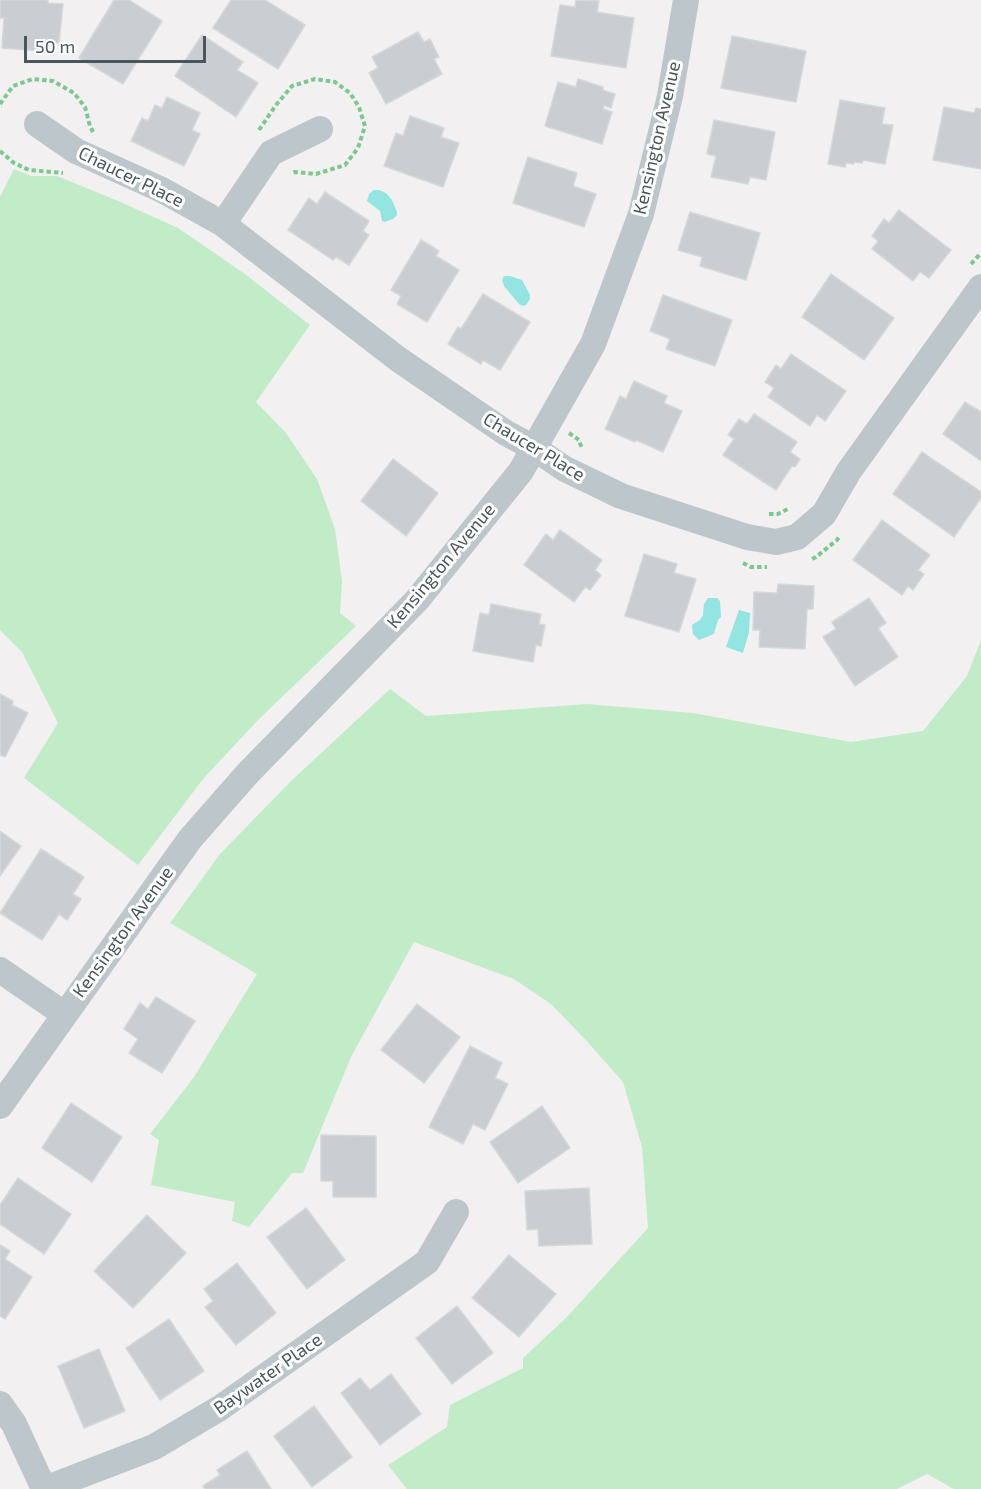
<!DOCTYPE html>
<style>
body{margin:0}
#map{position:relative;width:981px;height:1489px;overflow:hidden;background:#f2f0f0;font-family:"Exo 2",sans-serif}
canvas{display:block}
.scale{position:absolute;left:24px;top:36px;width:182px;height:27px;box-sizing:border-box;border:3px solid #49575c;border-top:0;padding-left:8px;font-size:18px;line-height:21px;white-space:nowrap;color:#49575c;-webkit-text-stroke:4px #fff;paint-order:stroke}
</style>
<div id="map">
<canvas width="981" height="1489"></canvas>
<div class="scale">50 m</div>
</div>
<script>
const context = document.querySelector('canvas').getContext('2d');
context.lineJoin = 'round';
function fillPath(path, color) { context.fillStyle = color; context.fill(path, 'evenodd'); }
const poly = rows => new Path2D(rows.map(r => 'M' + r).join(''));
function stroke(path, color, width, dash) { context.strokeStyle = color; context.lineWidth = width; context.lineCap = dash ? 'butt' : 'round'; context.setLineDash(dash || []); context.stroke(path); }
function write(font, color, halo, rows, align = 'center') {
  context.font = font + ' "Exo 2",sans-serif'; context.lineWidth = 6; context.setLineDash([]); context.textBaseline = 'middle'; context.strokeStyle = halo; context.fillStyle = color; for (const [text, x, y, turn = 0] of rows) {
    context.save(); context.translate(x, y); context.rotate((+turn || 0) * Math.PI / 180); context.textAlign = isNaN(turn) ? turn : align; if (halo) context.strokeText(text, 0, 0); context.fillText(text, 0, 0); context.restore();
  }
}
const green = poly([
 [14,169,31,176,57,176,116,200,178,228,245,274,310,325,256,402,286,433,317,479,335,529,342,581,340,613,356,626,258,720,203,779,138,865,24,778,58,723,22,652,0,630,0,197],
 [981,640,981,1489,954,1489,927,1474,897,1489,407,1489,388,1465,447,1427,450,1405,523,1368,523,1358,566,1318,648,1228,642,1147,623,1082,583,1037,551,1004,514,979,414,942,351,1057,303,1173,292,1173,249,1227,232,1221,235,1202,151,1185,159,1140,150,1134,194,1077,257,974,170,923,220,854,290,782,390,689,426,716,587,704,693,713,851,742,923,731,967,676]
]);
const water = poly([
 [374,190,379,190,386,193,392,200,397,212,397,215,393,219,385,222,382,221,380,211,367,201,369,194],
 [504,276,510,276,522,280,530,295,530,299,526,305,523,306,519,304,504,286,502,280],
 [708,598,717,598,720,601,721,617,718,620,714,634,699,640,693,634,692,625,700,620,703,615,704,604],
 [739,610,750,613,749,632,743,653,726,647]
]);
const building = poly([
 [0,0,48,0,48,3,63,4,59,43,43,42,42,51,2,48,4,18,0,18,0,0],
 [114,0,129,0,162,21,123,84,79,58,114,0],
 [231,0,265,0,305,25,278,69,213,28,231,0],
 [576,0,599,1,597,12,634,18,626,68,551,56,560,5,575,7,576,0],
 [418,32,424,42,430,39,439,57,434,59,442,74,386,104,369,73,378,68,372,57,418,32],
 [202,35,243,62,237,70,258,83,236,117,175,76,202,35],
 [732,36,806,51,796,102,721,88,732,36],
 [578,79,603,87,603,90,615,94,611,108,604,105,603,109,612,112,602,144,545,126,558,82,576,87,578,79],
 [167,97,200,113,192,130,200,134,184,166,131,141,142,118,148,121,155,105,162,108,167,97],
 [840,100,885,108,882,124,893,125,885,164,863,160,862,163,855,162,854,164,846,163,845,167,828,164,840,100],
 [944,107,974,113,976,108,981,109,981,169,933,160,944,107],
 [410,116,444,128,441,137,459,143,443,187,384,166,396,133,403,136,410,116],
 [714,120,775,132,766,180,750,177,748,184,711,177,716,156,707,154,714,120],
 [528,157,577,173,573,186,596,194,584,227,513,203,528,157],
 [325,192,369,221,363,231,369,235,349,265,336,257,333,260,288,230,309,198,317,204,325,192],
 [899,210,951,250,929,278,920,272,913,281,872,249,878,241,872,236,884,219,889,223,899,210],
 [690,212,760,233,746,280,700,266,702,257,678,250,690,212],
 [421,240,439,251,436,256,459,270,427,322,397,304,401,296,391,290,421,240],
 [831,274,894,318,864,360,802,317,831,274],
 [483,294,530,322,500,370,483,360,481,364,448,344,458,327,461,329,483,294],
 [663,295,732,320,715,366,666,349,670,339,650,331,663,295],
 [791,354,846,391,825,421,817,415,810,426,768,397,774,388,765,382,776,365,781,369,791,354],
 [634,381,667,396,664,403,682,411,663,452,636,440,635,442,605,429,620,396,626,399,634,381],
 [965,402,981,412,981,461,943,434,965,402],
 [754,414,797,442,790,452,800,459,795,467,792,466,776,490,723,455,734,439,728,435,739,419,747,424,754,414],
 [922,452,981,492,981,498,954,537,893,494,922,452],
 [393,459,438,493,406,536,361,501,393,459],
 [882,520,930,555,918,570,924,574,913,590,908,586,902,595,853,560,882,520],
 [560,530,602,560,595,570,601,575,590,590,585,587,574,602,524,565,546,534,553,540,560,530],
 [644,554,677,564,674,573,696,579,679,632,625,616,644,554],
 [778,584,814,586,813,609,807,609,805,649,759,647,760,630,753,630,754,592,777,593,778,584],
 [869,598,886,623,878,628,898,657,855,686,823,637,836,629,832,622,869,598],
 [491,604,541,614,539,624,545,625,541,646,536,645,533,662,473,651,480,613,489,615,491,604],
 [0,694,13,701,12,705,28,713,5,757,0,755,0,694],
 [0,831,21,846,0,876,0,831],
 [41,849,84,877,73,894,81,899,67,920,59,914,42,940,0,913,41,849],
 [156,997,195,1021,162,1073,129,1053,138,1039,124,1029,140,1003,148,1009,156,997],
 [417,1004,460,1037,424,1083,381,1050,417,1004],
 [470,1046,502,1063,495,1078,508,1084,485,1130,473,1124,463,1144,429,1127,470,1046],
 [71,1103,122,1137,92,1182,42,1148,71,1103],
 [542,1106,570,1148,518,1183,490,1142,542,1106],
 [321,1135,376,1136,376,1197,333,1197,333,1181,321,1181,321,1135],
 [18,1178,71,1214,44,1254,0,1224,0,1205,18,1178],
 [589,1188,592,1244,539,1246,538,1229,527,1230,525,1191,589,1188],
 [306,1208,345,1260,307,1289,267,1237,306,1208],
 [147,1215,186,1253,133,1308,94,1271,147,1215],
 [0,1245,10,1251,5,1259,32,1277,5,1319,0,1316,0,1245],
 [509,1255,556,1294,519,1337,472,1298,509,1255],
 [237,1263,276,1313,236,1345,205,1307,213,1301,204,1289,237,1263],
 [457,1306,493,1353,452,1384,416,1338,457,1306],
 [169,1319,204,1371,160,1400,126,1348,169,1319],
 [99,1349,125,1411,84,1428,58,1366,99,1349],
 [391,1374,421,1414,380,1445,341,1393,360,1378,370,1390,391,1374],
 [314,1406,352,1457,312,1487,274,1436,314,1406],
 [247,1451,271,1489,205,1489,203,1486,220,1475,217,1470,247,1451]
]);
const path = poly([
 [0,104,13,86,33,79,53,81,74,93,85,107,90,126,93,132],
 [259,130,276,105,292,86,315,79,335,82,350,93,359,107,365,126,358,148,345,165,316,174,295,172,292,173],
 [0,151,14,163,29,170,63,173],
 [971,264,981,253],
 [569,433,579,440,582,449],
 [769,514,778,514,790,508],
 [812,559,816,557,837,540,840,535],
 [743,563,751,567,767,567]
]);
const minor = poly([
 [37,124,76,151,162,190,223,224,398,359,506,433,534,448,565,469,621,496,747,537,776,542,797,537,824,514,849,471,981,287],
 [223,224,271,153,320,129],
 [0,970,64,1014],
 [0,1106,190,839,248,773,417,600,521,471,593,344,641,214,670,96,686,0],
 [0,1404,14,1424,44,1489],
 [45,1489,154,1447,220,1408,427,1262,456,1212]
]);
const streetNames = [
 ["Kensington Avenue",657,138,-77],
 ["Chaucer Place",131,177,26],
 ["Chaucer Place",534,447,31],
 ["Kensington Avenue",441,566,-50],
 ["Kensington Avenue",123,932,-54],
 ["Baywater Place",268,1374,-35]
];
fillPath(green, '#c2ecc8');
fillPath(water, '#93e5e2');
fillPath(building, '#caced2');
stroke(building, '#d4d8db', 1.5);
stroke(path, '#7dc791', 4, [4.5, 3]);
stroke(minor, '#bdc7cb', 26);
write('18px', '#49575c', '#fff', streetNames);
</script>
